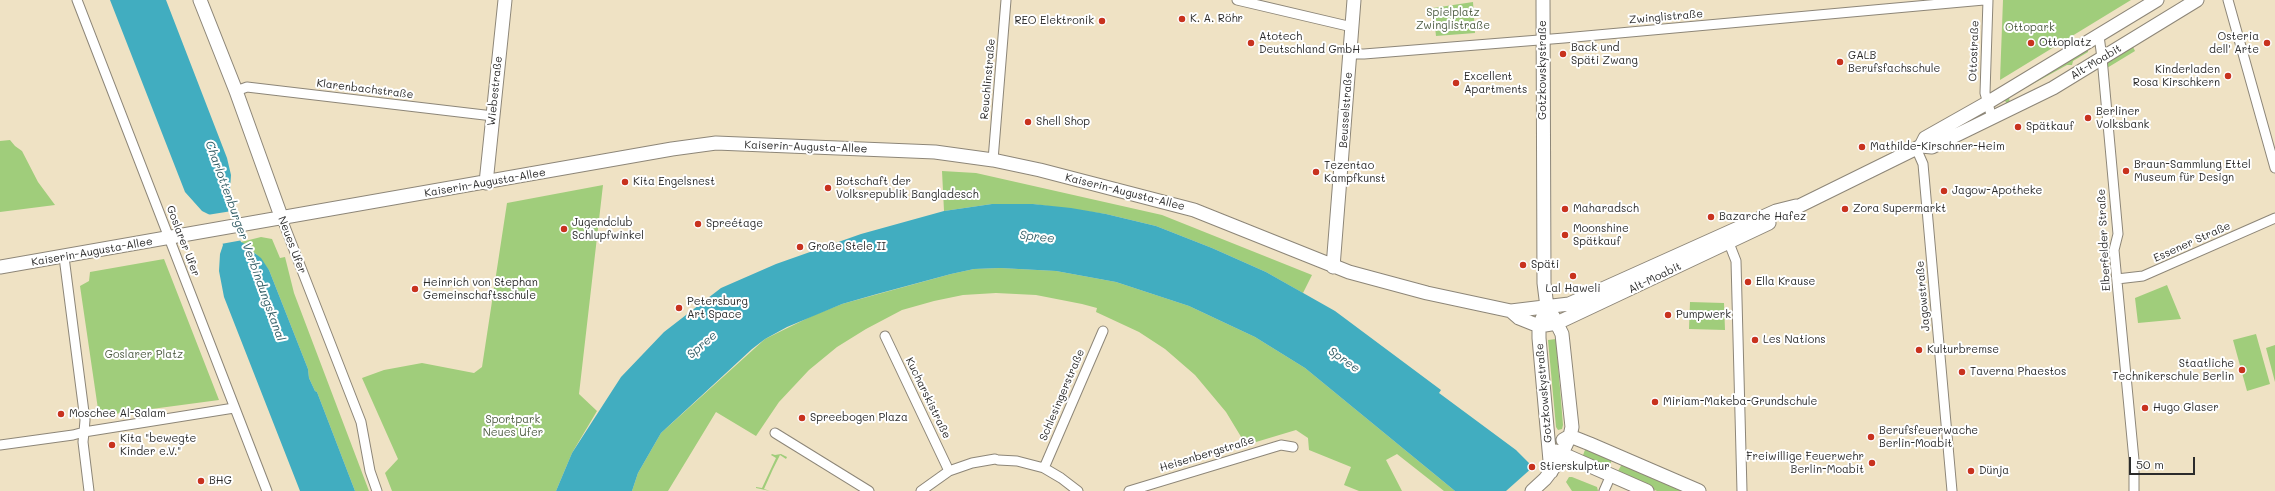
<!DOCTYPE html>
<meta charset="utf-8">
<style>
body{margin:0}
#map{position:relative;width:2275px;height:491px;overflow:hidden;background:#efe2c4;font-family:Mali,sans-serif}
canvas{display:block}
.scale{position:absolute;left:2129px;top:457px;width:66px;height:18px;box-sizing:border-box;border:2px solid #2b2b2b;border-top:0;padding-left:5px;font-size:12px;line-height:14px;white-space:nowrap;color:#2b2b2b;-webkit-text-stroke:3px #fff;paint-order:stroke}
</style>
<div id="map">
<canvas width="2275" height="491"></canvas>
<div class="scale">50 m</div>
</div>
<script>
const context = document.querySelector('canvas').getContext('2d');
context.lineJoin = 'round';
function fillPath(path, color) { context.fillStyle = color; context.fill(path, 'evenodd'); }
const poly = rows => new Path2D(rows.map(r => 'M' + r).join(''));
function stroke(path, color, width, dash) { context.strokeStyle = color; context.lineWidth = width; context.lineCap = dash ? 'butt' : 'round'; context.setLineDash(dash || []); context.stroke(path); }
function write(font, color, halo, rows, align = 'center') {
  context.font = font + ' Mali,sans-serif'; context.lineWidth = 4; context.setLineDash([]); context.textBaseline = 'middle'; context.strokeStyle = halo; context.fillStyle = color; for (const [text, x, y, turn = 0] of rows) {
    context.save(); context.translate(x, y); context.rotate((+turn || 0) * Math.PI / 180); context.textAlign = isNaN(turn) ? turn : align; if (halo) context.strokeText(text, 0, 0); context.fillText(text, 0, 0); context.restore();
  }
}
const green = poly([
 [2003,0,2131,0,2000,80],
 [1473,2,1475,33,1436,36,1433,8],
 [2088,47,2088,52,2073,61,2072,65,2067,65,2009,97,2010,104,2007,105,2004,98],
 [2133,47,2135,51,2107,68,2107,62,2114,56,2117,57],
 [10,140,15,146,22,151,38,182,55,205,0,212,0,141],
 [942,171,976,173,1162,215,1312,275,1303,293,1266,272,1212,248,1156,226,1106,214,1033,204,992,204,944,211],
 [603,185,579,394,597,411,572,453,556,491,392,491,385,473,398,459,362,378,384,370,422,363,474,373,482,367,507,203],
 [261,237,272,239,280,258,285,257,294,293,369,491,355,491,317,392,315,391,309,378,308,369,269,270,256,254,241,242],
 [164,259,219,400,99,416,80,286,89,281,90,272],
 [1000,268,1056,271,1116,282,1189,306,1255,337,1305,368,1455,491,1444,491,1397,454,1386,460,1402,491,1359,491,1344,485,1351,467,1309,450,1308,438,1296,430,1246,445,1226,412,1195,375,1165,349,1139,332,1096,312,1097,308,1082,304,1036,295,996,293,963,295,934,301,902,310,866,329,837,347,809,370,779,402,756,436,716,412,668,491,632,491,638,473,661,433,765,339,814,315,842,304,951,274,974,269],
 [2167,285,2181,319,2138,323,2135,298],
 [1690,302,1724,303,1725,330,1689,329],
 [2256,334,2270,384,2247,391,2233,340],
 [1556,339,1563,425,1562,429,1558,430,1556,427,1548,340],
 [2275,345,2275,382,2266,348],
 [1586,447,1612,459,1609,468,1582,458],
 [772,454,775,455,781,454,787,457,786,459,780,455,773,469,764,489,770,491,756,488,756,487,762,488,776,458,771,455],
 [1622,464,1686,491,1657,491,1620,475,1618,471],
 [1569,477,1572,477,1597,487,1598,491,1572,491,1566,482]
]);
const water = poly([
 [110,0,166,0,227,158,231,175,230,189,232,200,228,209,241,242,251,247,252,251,261,258,269,270,308,369,309,378,315,391,317,392,355,491,300,491,224,297,219,271,220,254,223,245,212,216,202,211,185,192],
 [992,204,1033,204,1071,208,1106,214,1156,226,1212,248,1266,272,1335,311,1441,390,1439,393,1516,450,1531,465,1530,467,1551,491,1455,491,1305,368,1255,337,1189,306,1116,282,1056,271,1000,268,974,269,951,274,877,294,842,304,787,327,765,339,752,349,661,433,638,473,632,491,556,491,572,453,621,377,664,332,721,288,776,264,861,234,944,211]
]);
const pier = poly([
 [232,211,243,240,221,244,211,217,207,215],
 [1533,467,1553,491,1506,491]
]);
const street = poly([
 [77,0,267,491],
 [1237,0,1352,27],
 [1988,0,1985,93,1992,118],
 [2228,0,2275,168],
 [2099,36,2102,58,2118,234,2114,250,2134,460,2134,491],
 [1350,54,1364,54,1564,38,1984,0],
 [236,91,247,87,493,116],
 [1916,148,1923,164,1952,491],
 [993,160,1006,0],
 [282,219,361,422,370,471,377,491],
 [1729,243,1736,261,1742,491],
 [64,257,85,420,84,432,234,408],
 [2117,279,2143,276,2275,218],
 [885,336,949,471],
 [775,433,869,491],
 [0,445,73,435,84,432,83,442,89,491],
 [998,460,1017,461,1044,468,1061,478,1078,491],
 [1044,468,1103,331],
 [921,491,949,471,972,463,995,459],
 [1129,491,1281,445,1293,447],
 [1604,491,1611,475]
]);
const secondary = poly([
 [200,0,236,91,282,219],
 [1543,0,1544,283,1547,307,1539,326,1539,338,1551,472],
 [1921,146,1925,138,1987,103,2157,0],
 [486,183,505,0],
 [1789,211,1921,146,1932,147,2053,88,2197,0],
 [0,267,672,149,716,143,935,152,993,160,1040,170,1194,210,1349,272,1427,293,1511,311,1569,304,1776,211,1796,206],
 [1333,267,1354,0],
 [1511,311,1519,318,1539,326,1557,323,1769,223],
 [1563,440,1570,436,1590,444,1699,491],
 [1556,451,1647,491],
 [1532,491,1545,479,1558,462,1570,436,1572,427,1562,334,1553,316]
]);
const markers = [
 [1182,19,4,"#c8321e"],
 [1102,21,4,"#c8321e"],
 [1251,43,4,"#c8321e"],
 [2031,43,4,"#c8321e"],
 [2267,43,4,"#c8321e"],
 [1563,54,4,"#c8321e"],
 [1840,62,4,"#c8321e"],
 [2228,76,4,"#c8321e"],
 [1456,83,4,"#c8321e"],
 [2088,118,4,"#c8321e"],
 [1028,122,4,"#c8321e"],
 [2018,127,4,"#c8321e"],
 [1862,147,4,"#c8321e"],
 [2126,171,4,"#c8321e"],
 [1316,172,4,"#c8321e"],
 [625,182,4,"#c8321e"],
 [828,188,4,"#c8321e"],
 [1944,191,4,"#c8321e"],
 [1565,209,4,"#c8321e"],
 [1845,209,4,"#c8321e"],
 [1711,217,4,"#c8321e"],
 [698,224,4,"#c8321e"],
 [564,229,4,"#c8321e"],
 [1565,235,4,"#c8321e"],
 [800,247,4,"#c8321e"],
 [1523,265,4,"#c8321e"],
 [1573,276,4,"#c8321e"],
 [1748,282,4,"#c8321e"],
 [415,289,4,"#c8321e"],
 [679,308,4,"#c8321e"],
 [1668,315,4,"#c8321e"],
 [1755,340,4,"#c8321e"],
 [1919,350,4,"#c8321e"],
 [2242,370,4,"#c8321e"],
 [1962,372,4,"#c8321e"],
 [1655,402,4,"#c8321e"],
 [2145,408,4,"#c8321e"],
 [61,414,4,"#c8321e"],
 [802,418,4,"#c8321e"],
 [1871,437,4,"#c8321e"],
 [112,445,4,"#c8321e"],
 [1872,463,4,"#c8321e"],
 [1532,467,4,"#c8321e"],
 [1971,471,4,"#c8321e"],
 [201,481,4,"#c8321e"]
];
const parkNames = [
 ["Spielplatz",1453,13],
 ["Zwinglistraße",1453,26],
 ["Ottopark",2030,28],
 ["Goslarer Platz",144,355],
 ["Sportpark",513,420],
 ["Neues Ufer",513,433]
];
const streetNames = [
 ["Zwinglistraße",1666,17,-5],
 ["Ottostraße",1974,51,-88],
 ["Alt-Moabit",2096,62,-31],
 ["Gotzkowskystraße",1543,70,-90],
 ["Reuchlinstraße",988,79,-85],
 ["Klarenbachstraße",365,89,7],
 ["Wiebestraße",495,91,-84],
 ["Beusselstraße",1346,110,-86],
 ["Kaiserin-Augusta-Allee",806,147,2],
 ["Kaiserin-Augusta-Allee",485,183,-10],
 ["Kaiserin-Augusta-Allee",1125,192,14],
 ["Elberfelder Straße",2104,240,-93],
 ["Goslarer Ufer",183,241,69],
 ["Essener Straße",2192,242,-24],
 ["Neues Ufer",292,245,69],
 ["Kaiserin-Augusta-Allee",92,252,-10],
 ["Alt-Moabit",1655,278,-26],
 ["Jagowstraße",1923,296,-95],
 ["Gotzkowskystraße",1544,393,-95],
 ["Schlesingerstraße",1062,395,-67],
 ["Kucharskistraße",928,398,64],
 ["Heisenbergstraße",1207,454,-17]
];
const poiNames = [
 ["K. A. Röhr",1190,19],
 ["REO Elektronik",1094,21,"right"],
 ["Atotech",1259,37],
 ["Deutschland GmbH",1259,50],
 ["Osteria",2259,37,"right"],
 ["dell' Arte",2259,50,"right"],
 ["Ottoplatz",2039,43],
 ["Back und",1571,48],
 ["Späti Zwang",1571,61],
 ["GALB",1848,56],
 ["Berufsfachschule",1848,69],
 ["Kinderladen",2220,70,"right"],
 ["Rosa Kirschkern",2220,83,"right"],
 ["Excellent",1464,77],
 ["Apartments",1464,90],
 ["Berliner",2096,112],
 ["Volksbank",2096,125],
 ["Shell Shop",1036,122],
 ["Spätkauf",2026,127],
 ["Mathilde-Kirschner-Heim",1870,147],
 ["Braun-Sammlung Ettel",2134,165],
 ["Museum für Design",2134,178],
 ["Tezentao",1324,166],
 ["Kampfkunst",1324,179],
 ["Kita Engelsnest",633,182],
 ["Botschaft der",836,182],
 ["Volksrepublik Bangladesch",836,195],
 ["Jagow-Apotheke",1952,191],
 ["Maharadsch",1573,209],
 ["Zora Supermarkt",1853,209],
 ["Bazarche Hafez",1719,217],
 ["Jugendclub",572,223],
 ["Schlupfwinkel",572,236],
 ["Spreétage",706,224],
 ["Moonshine",1573,229],
 ["Spätkauf",1573,242],
 ["Große Stele II",808,247],
 ["Späti",1531,265],
 ["Ella Krause",1756,282],
 ["Heinrich von Stephan",423,283],
 ["Gemeinschaftsschule",423,296],
 ["Lal Haweli",1573,289,"center"],
 ["Petersburg",687,302],
 ["Art Space",687,315],
 ["Pumpwerk",1676,315],
 ["Les Nations",1763,340],
 ["Kulturbremse",1927,350],
 ["Staatliche",2234,364,"right"],
 ["Technikerschule Berlin",2234,377,"right"],
 ["Taverna Phaestos",1970,372],
 ["Miriam-Makeba-Grundschule",1663,402],
 ["Hugo Glaser",2153,408],
 ["Moschee Al-Salam",69,414],
 ["Spreebogen Plaza",810,418],
 ["Berufsfeuerwache",1879,431],
 ["Berlin-Moabit",1879,444],
 ["Kita \"bewegte",120,439],
 ["Kinder e.V.\"",120,452],
 ["Freiwillige Feuerwehr",1864,457,"right"],
 ["Berlin-Moabit",1864,470,"right"],
 ["Stierskulptur",1540,467],
 ["Dünja",1979,471],
 ["BHG",209,481]
];
const waterNames = [
 ["Spree",1037,237,6],
 ["Charlottenburger Verbindungskanal",245,241,70],
 ["Spree",702,345,-41],
 ["Spree",1344,360,35]
];
fillPath(green, '#a0cd7b');
fillPath(water, '#41adc0');
fillPath(pier, '#efe2c4');
stroke(street, '#8d8678', 11);
stroke(secondary, '#8d8678', 15);
stroke(street, '#fff', 9);
stroke(secondary, '#fff', 13);
for (const [x, y, r, color] of markers) { const dot = new Path2D(); dot.arc(x, y, r, 0, 2 * Math.PI); context.fillStyle = color; context.fill(dot); stroke(dot, '#fff', 1.5); }
write('11px', '#4e5c43', '#fff', parkNames);
write('11px', '#2b2b2b', '#fff', streetNames);
write('11px', '#2b2b2b', '#fff', poiNames, 'left');
write('italic 12px', '#345f67', '#fff', waterNames);
</script>
